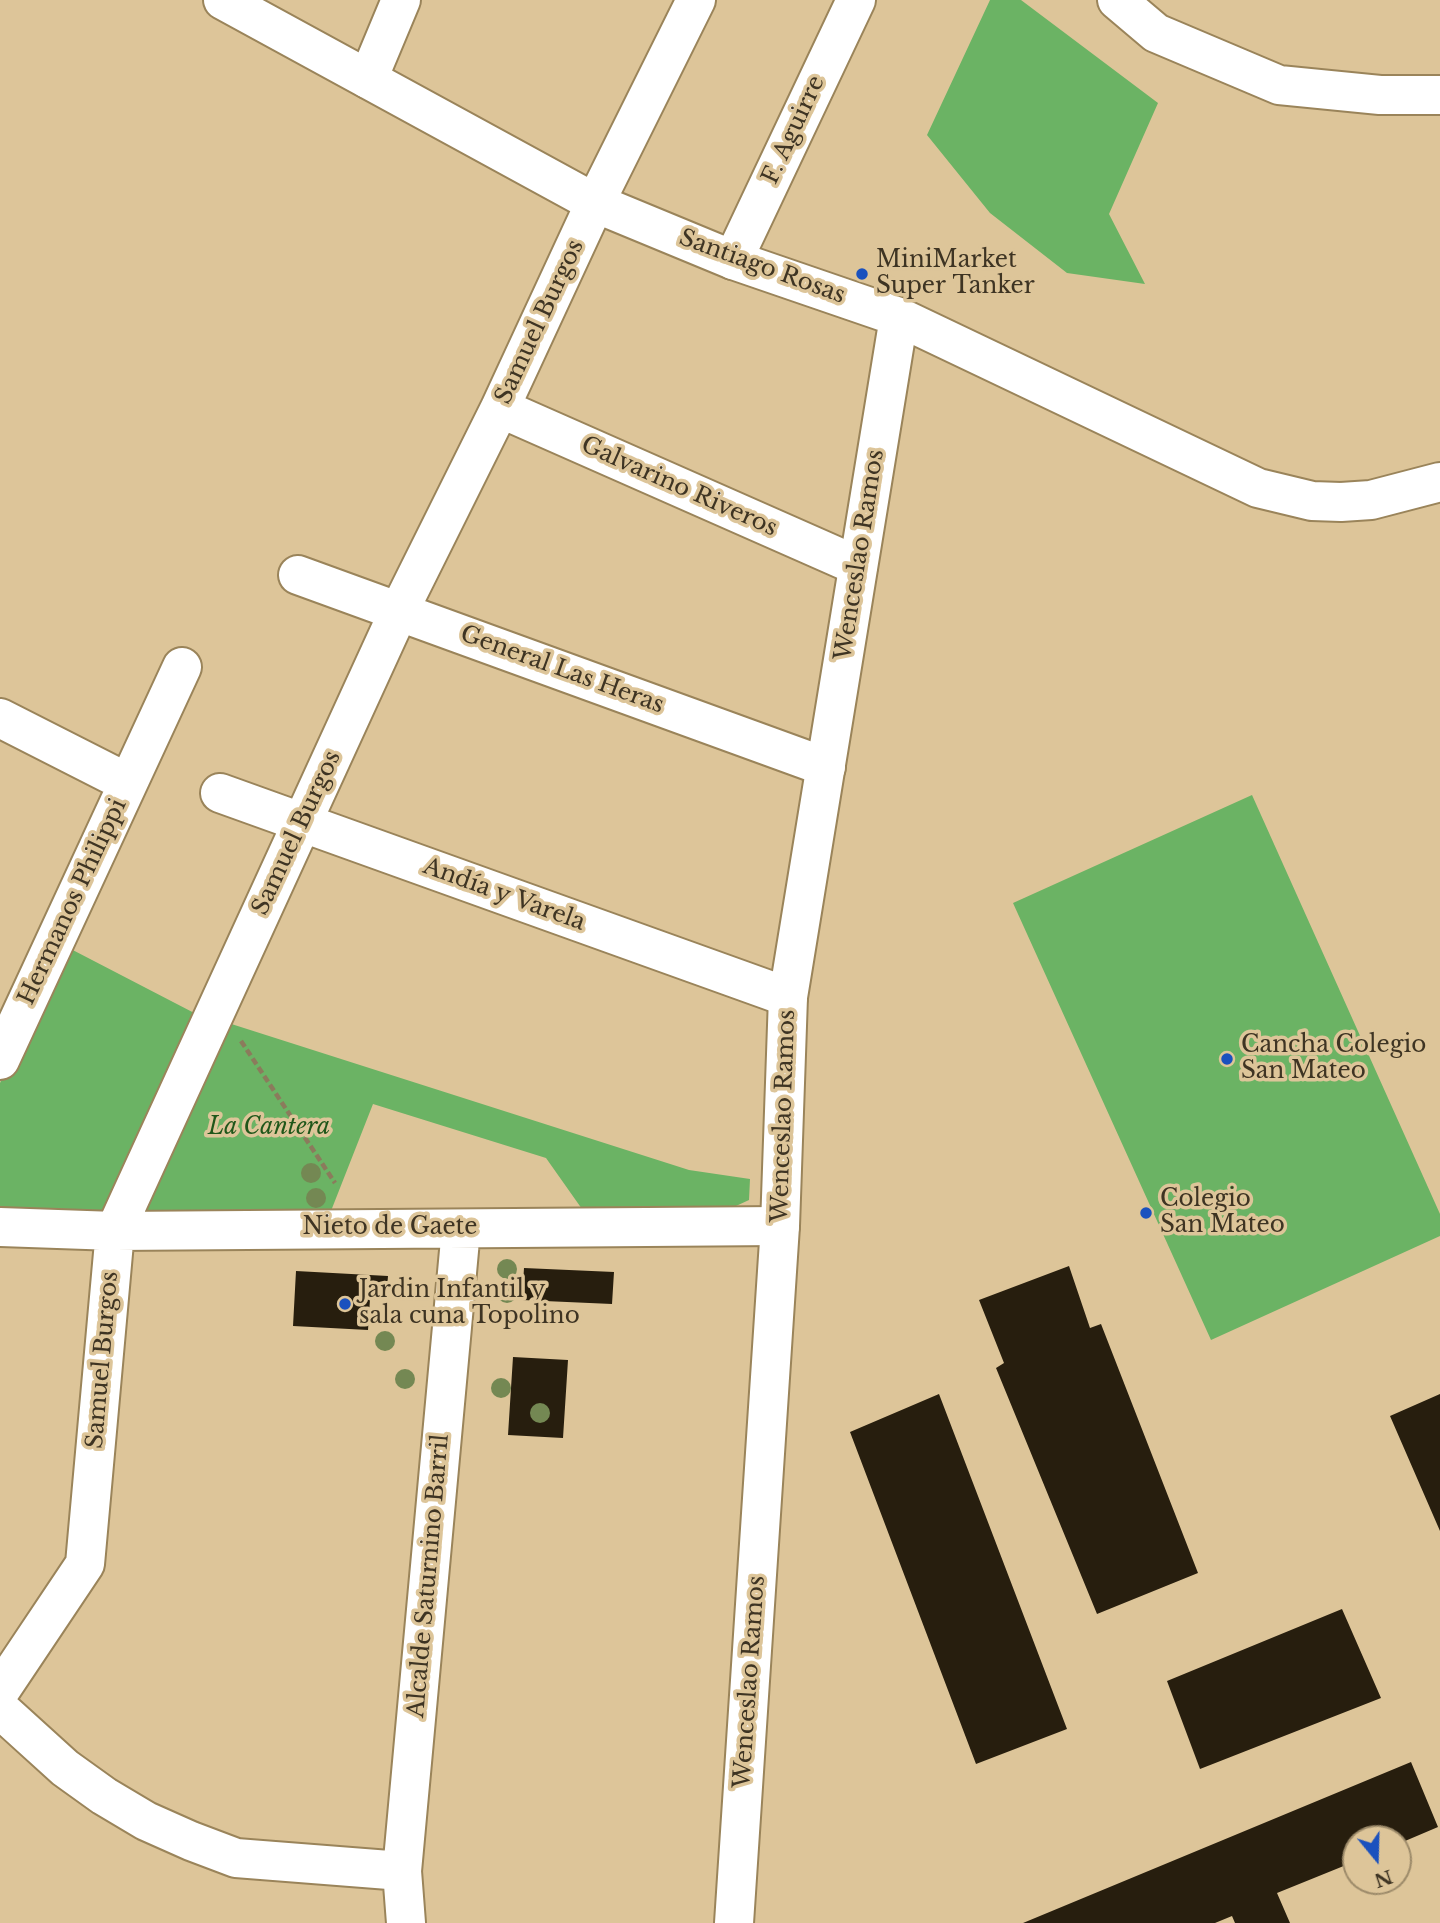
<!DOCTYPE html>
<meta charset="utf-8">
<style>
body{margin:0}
#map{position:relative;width:1440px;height:1923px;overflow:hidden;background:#ddc599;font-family:"Libre Baskerville",serif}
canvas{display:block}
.north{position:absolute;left:1342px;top:1825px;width:70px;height:70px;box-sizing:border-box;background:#ddc599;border:2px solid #9d8b6a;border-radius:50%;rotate:161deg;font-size:19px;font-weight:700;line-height:28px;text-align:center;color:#3e3423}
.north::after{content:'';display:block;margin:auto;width:24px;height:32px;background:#1a51be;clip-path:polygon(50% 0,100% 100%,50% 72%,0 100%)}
</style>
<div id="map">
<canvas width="1440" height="1923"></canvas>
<div class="north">N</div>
</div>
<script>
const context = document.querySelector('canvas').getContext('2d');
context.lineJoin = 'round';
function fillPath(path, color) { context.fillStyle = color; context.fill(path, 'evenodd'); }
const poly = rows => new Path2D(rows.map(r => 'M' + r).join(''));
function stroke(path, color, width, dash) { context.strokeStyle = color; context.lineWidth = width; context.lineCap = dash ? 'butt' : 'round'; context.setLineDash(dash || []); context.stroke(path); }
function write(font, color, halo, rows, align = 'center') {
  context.font = font + ' "Libre Baskerville",serif'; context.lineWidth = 7; context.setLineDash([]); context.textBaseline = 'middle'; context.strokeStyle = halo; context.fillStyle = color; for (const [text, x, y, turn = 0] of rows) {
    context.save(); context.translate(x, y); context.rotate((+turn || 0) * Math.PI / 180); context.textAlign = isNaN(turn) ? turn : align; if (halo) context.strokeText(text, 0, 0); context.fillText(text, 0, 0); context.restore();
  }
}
const green = poly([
 [990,0,1021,0,1158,103,1109,214,1145,284,1067,273,990,213,927,135],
 [1252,795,1440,1214,1440,1236,1211,1340,1013,903],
 [65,946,200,1016,109,1221,0,1213,0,1083],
 [222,1021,689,1170,750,1179,749,1200,736,1206,582,1209,546,1158,373,1104,329,1216,153,1218,136,1204]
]);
const building = poly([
 [1069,1266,1090,1328,1101,1324,1198,1573,1097,1614,996,1368,1004,1363,979,1300],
 [524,1268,614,1272,612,1304,522,1300],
 [296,1271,388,1276,386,1300,370,1299,368,1330,293,1326],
 [513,1357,568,1360,563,1438,508,1435],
 [939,1394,1067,1729,976,1764,850,1432],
 [1440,1394,1440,1531,1390,1416],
 [1342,1609,1381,1698,1200,1769,1167,1681],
 [1411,1762,1438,1827,1398,1844,1398,1839,1356,1839,1356,1861,1277,1893,1290,1923,1235,1923,1232,1916,1215,1923,1023,1923]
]);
const path = poly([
 [241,1041,335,1183]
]);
const minor = poly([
 [1117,0,1156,33,1279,85,1380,95,1440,95],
 [368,79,401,0],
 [733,260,856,0],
 [500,408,858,566],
 [298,575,826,767],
 [0,718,128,783],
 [220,793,788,997],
 [0,1060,182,667],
 [0,1227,115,1231,780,1226],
 [0,1691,85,1564,115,1231,399,611,500,408,595,203,696,0],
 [0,1709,65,1768,104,1796,146,1821,191,1841,236,1858,402,1871],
 [406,1923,402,1871,461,1229]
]);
const tertiary = poly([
 [223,0,595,203,733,260,899,317,1258,488,1312,501,1341,502,1371,500,1440,482],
 [734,1923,780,1226,788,997,899,317]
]);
const trees = [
 [311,1173],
 [316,1198],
 [507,1269],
 [507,1293],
 [385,1341],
 [405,1379],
 [501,1388],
 [540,1413]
];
const markers = [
 [862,274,7,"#1a51be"],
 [1227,1059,7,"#1a51be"],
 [1146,1213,7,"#1a51be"],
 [345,1304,7,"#1a51be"]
];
const streetNames = [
 ["F. Aguirre",794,130,-65],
 ["Santiago Rosas",762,267,20],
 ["Samuel Burgos",540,322,-65],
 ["Galvarino Riveros",679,487,24],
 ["Wenceslao Ramos",860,555,-81],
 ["General Las Heras",562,670,20],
 ["Samuel Burgos",297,833,-65],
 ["Andía y Varela",504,895,20],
 ["Hermanos Philippi",73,902,-65],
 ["Wenceslao Ramos",784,1116,-88],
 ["Nieto de Gaete",390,1228],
 ["Samuel Burgos",103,1360,-85],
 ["Alcalde Saturnino Barril",429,1576,-85],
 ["Wenceslao Ramos",750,1682,-86]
];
const poiNames = [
 ["MiniMarket",876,261],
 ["Super Tanker",876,287],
 ["Cancha Colegio",1241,1046],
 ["San Mateo",1241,1072],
 ["Colegio",1160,1200],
 ["San Mateo",1160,1226],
 ["Jardin Infantil y",359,1291],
 ["sala cuna Topolino",359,1317]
];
const parkNames = [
 ["La Cantera",269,1128]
];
fillPath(green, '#6bb364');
fillPath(building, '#271e0e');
stroke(minor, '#9a845a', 42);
stroke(tertiary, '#9a845a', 42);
stroke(path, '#8b7b5c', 4.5, [7, 3.5]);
stroke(minor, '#fff', 38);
stroke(tertiary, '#fff', 38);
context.fillStyle = '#748853';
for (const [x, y] of trees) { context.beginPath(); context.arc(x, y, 10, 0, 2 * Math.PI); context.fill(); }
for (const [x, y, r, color] of markers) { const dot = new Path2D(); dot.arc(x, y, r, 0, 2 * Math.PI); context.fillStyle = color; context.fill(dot); stroke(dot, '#ddc599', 2.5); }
write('23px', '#3e3423', '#ddc599', streetNames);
write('23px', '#3e3423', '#ddc599', poiNames, 'left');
write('italic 23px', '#1f571a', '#ddc599', parkNames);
</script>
